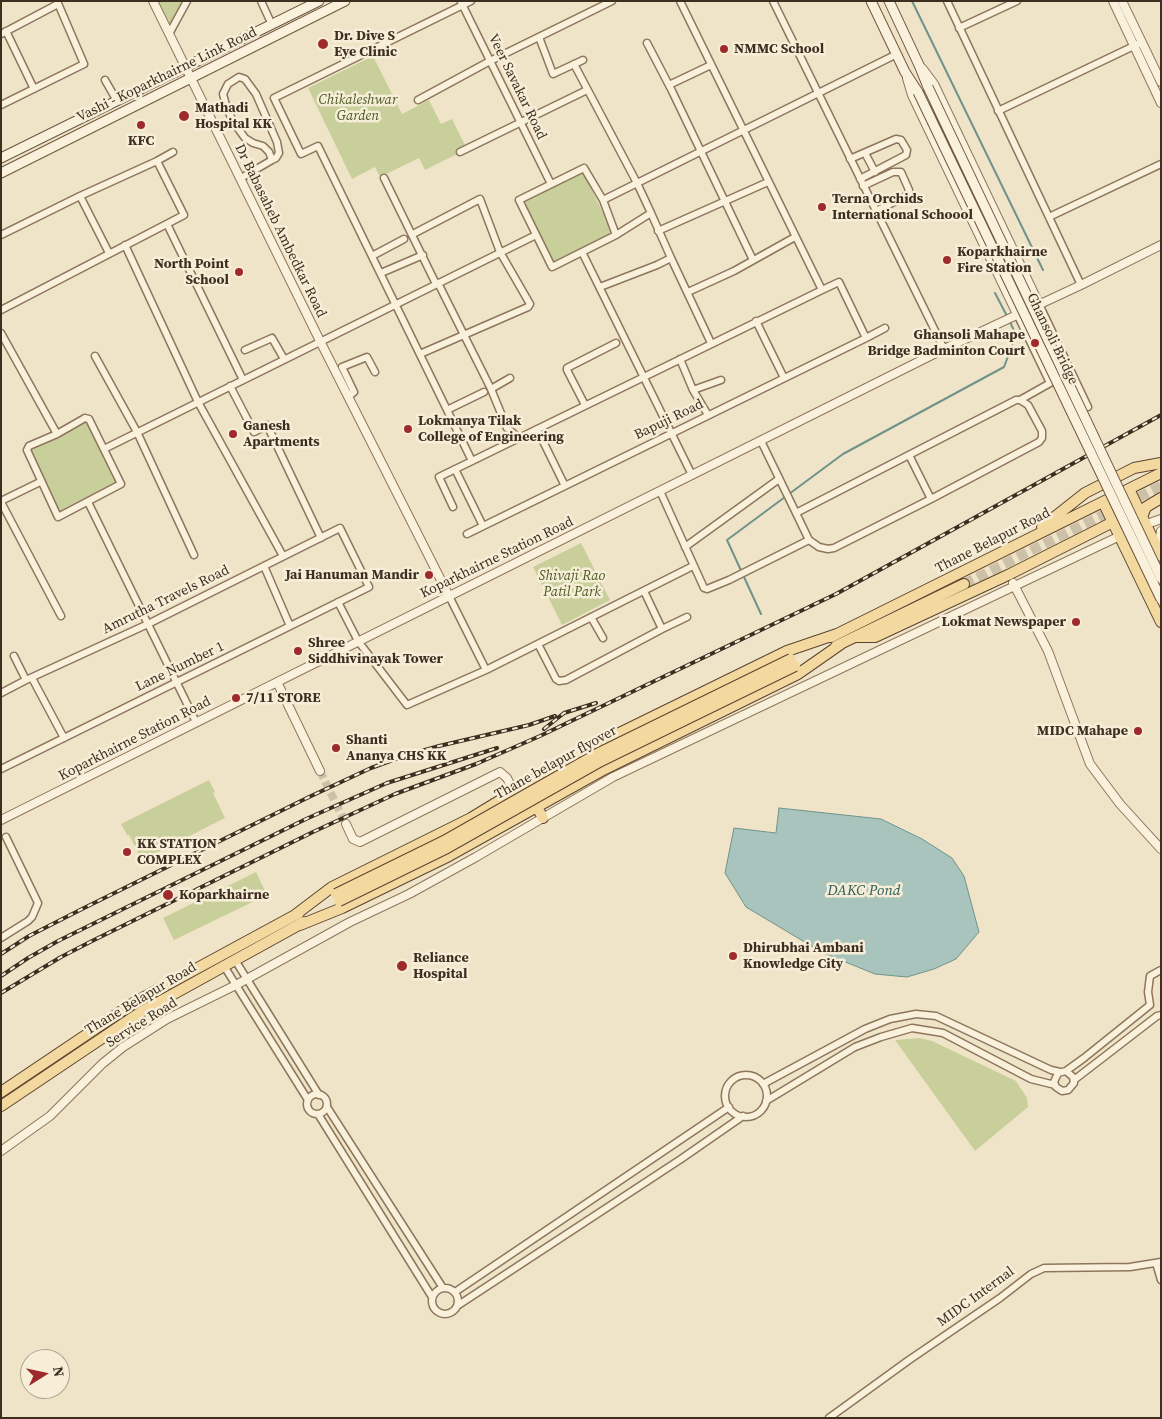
<!DOCTYPE html>
<style>
body{margin:0}
#map{position:relative;width:1162px;height:1419px;overflow:hidden;background:#f0e4c8;font-family:"Source Serif 4",serif}
canvas{display:block}
.frame{position:absolute;inset:0;border:2px solid #3d2e20;pointer-events:none}
.north{position:absolute;left:20px;top:1349px;width:50px;height:50px;box-sizing:border-box;background:#f7eed8;border:1px solid #ada18e;border-radius:50%;rotate:80deg;font-size:14px;font-weight:700;line-height:20px;text-align:center;color:#3d2e20}
.north::after{content:'';display:block;margin:auto;width:18px;height:22px;background:#9e2a2b;clip-path:polygon(50% 0,100% 100%,50% 72%,0 100%)}
</style>
<div id="map">
<canvas width="1162" height="1419"></canvas>
<div class="frame"></div>
<div class="north">N</div>
</div>
<script>
const context = document.querySelector('canvas').getContext('2d');
context.lineJoin = 'round';
function fillPath(path, color) { context.fillStyle = color; context.fill(path, 'evenodd'); }
const poly = rows => new Path2D(rows.map(r => 'M' + r).join(''));
function stroke(path, color, width, dash) { context.strokeStyle = color; context.lineWidth = width; context.lineCap = dash ? 'butt' : 'round'; context.setLineDash(dash || []); context.stroke(path); }
function write(font, color, halo, rows, align = 'center') {
  context.font = font + ' "Source Serif 4",serif'; context.lineWidth = 5; context.setLineDash([]); context.textBaseline = 'middle'; context.strokeStyle = halo; context.fillStyle = color; for (const [text, x, y, turn = 0] of rows) {
    context.save(); context.translate(x, y); context.rotate((+turn || 0) * Math.PI / 180); context.textAlign = isNaN(turn) ? turn : align; if (halo) context.strokeText(text, 0, 0); context.fillText(text, 0, 0); context.restore();
  }
}
const green = poly([
 [158,1,182,1,170,24],
 [373,56,402,114,429,100,441,124,452,119,467,149,425,170,419,158,380,177,375,167,352,179,308,88],
 [583,172,613,233,553,262,523,201],
 [85,417,118,485,60,513,26,445],
 [581,543,610,600,562,625,533,567],
 [209,780,215,792,213,793,225,818,142,860,129,835,127,835,121,824],
 [256,872,267,895,174,940,163,918],
 [920,1038,932,1041,1016,1081,1027,1098,1028,1107,975,1151,895,1040]
]);
const water = poly([
 [779,808,881,819,922,839,952,858,964,876,979,932,956,959,934,969,907,977,875,974,823,953,746,907,725,873,734,828,776,833,779,808]
]);
const stream = poly([
 [912,1,1043,270],
 [995,293,1008,318],
 [789,494,843,454,1004,367,1016,335,1010,322],
 [761,614,727,540,785,497]
]);
const tertiaryTunnel = poly([
 [320,771,346,824]
]);
const primaryTunnel = poly([
 [964,584,1161,486]
]);
const minor = poly([
 [261,1,272,25],
 [471,1,274,98,301,154,318,146,472,461,822,290,680,1],
 [773,1,944,349],
 [947,1,1081,285],
 [461,2,551,184],
 [959,28,1017,1],
 [6,31,34,89],
 [1,34,58,4],
 [169,34,187,1],
 [539,37,553,74,583,60],
 [647,43,672,91,753,260],
 [574,64,637,183,651,213,616,235],
 [105,80,117,101],
 [669,85,711,65],
 [418,100,490,61,612,1],
 [1,105,84,64,57,1],
 [998,111,1138,44],
 [460,152,587,90],
 [865,153,875,172],
 [850,159,896,139,901,140,907,150,906,155,860,179],
 [584,168,603,200,616,235,552,267,519,200,584,168],
 [241,178,272,160,276,158,279,153,277,142,256,94,245,79,239,77,228,84,223,94,227,109,234,123,245,138,253,143,263,146,269,152,272,160],
 [384,178,436,284],
 [863,186,893,172,901,172,909,190,908,195,876,211],
 [80,196,109,253],
 [603,200,897,54],
 [651,213,671,258],
 [1049,217,1161,164],
 [167,224,243,380],
 [658,231,768,182],
 [413,234,480,199,500,252,530,304,528,307,420,354],
 [1,235,80,196,157,161,173,152],
 [125,245,198,402,283,556],
 [582,252,692,475],
 [372,256,404,239],
 [381,273,423,255],
 [438,283,491,389,507,428,519,438],
 [600,287,657,265,671,258,711,343],
 [822,290,839,282,866,338,885,328],
 [688,292,734,271,795,237],
 [1039,304,1088,407],
 [1,310,184,215,157,161],
 [1017,314,1050,383],
 [756,321,784,378],
 [1,333,57,434],
 [245,350,272,338,284,359],
 [95,356,137,432,194,555],
 [680,359,693,390,708,415],
 [230,386,254,432,267,425,321,538],
 [491,389,510,378],
 [693,390,721,380],
 [348,397,354,392,342,367,367,357,375,372],
 [1016,400,1020,400,1028,405,1042,431,1042,438,1039,442,931,499,834,548,828,549,819,547,809,540,796,513,1016,400],
 [1020,400,1052,382],
 [585,405,567,370,567,368,616,343],
 [447,410,484,392],
 [85,418,89,419,121,484,58,517,27,450,29,446,57,434,85,418],
 [537,429,565,486],
 [761,441,796,513],
 [104,449,536,235],
 [909,455,931,499],
 [455,469,483,526],
 [660,491,704,588,707,589,729,580,809,540],
 [1,501,40,482],
 [1,502,61,616],
 [88,502,196,722],
 [453,507,439,477,472,461],
 [467,534,866,338],
 [685,547,779,479],
 [264,566,290,626],
 [449,596,486,670,693,566],
 [338,602,358,641,407,705,486,670],
 [591,617,603,638],
 [662,629,687,617],
 [538,644,556,679,559,681,566,680,662,629,644,591],
 [14,656,26,680],
 [32,678,64,738],
 [1,693,26,680,148,624,340,528,369,587,1,769],
 [1,938,28,921,32,917,38,903,6,837],
 [235,960,319,1095],
 [224,966,308,1100],
 [1066,1071,1073,1077,1074,1083,1068,1090,1062,1091,1056,1087,1054,1082,1058,1073,1066,1071,1084,1058,1150,1005,1148,992,1150,976,1161,970],
 '725 1096a21 21 0 1 1 42 0a21 21 0 1 1-42 0Z',
 [1074,1080,1157,1016,1161,1015],
 [763,1084,865,1029,890,1019,916,1014,936,1016,1051,1070,1060,1072],
 '307 1104a10 10 0 1 1 20 0a10 10 0 1 1-20 0Z',
 [766,1101,855,1047,881,1037,912,1028,943,1033,1031,1079,1055,1085],
 [327,1107,443,1288],
 [318,1114,432,1297],
 [1156,1263,1161,1280],
 '432 1301a13 13 0 1 1 26 0a13 13 0 1 1-26 0Z',
 [455,1292,729,1107],
 [457,1306,681,1159,743,1116],
 [829,1418,909,1360,1000,1298,1031,1274,1044,1268,1130,1267,1161,1262]
]);
const tertiary = poly([
 [153,1,320,341,449,596],
 [1113,1,1161,103],
 [1122,1,1161,82],
 [922,68,934,84,1039,304],
 [907,78,912,95,1017,314],
 [1141,526,1161,519],
 [1158,548,1161,531],
 [1013,583,1048,651,1090,764,1120,804,1161,849],
 [277,682,320,771],
 [1,820,944,349,1081,285,1161,245],
 [346,824,353,839,360,842,500,772,507,778,516,796],
 [1,1151,50,1116,102,1064,123,1047,167,1019,236,985,350,922,409,894,476,857,613,777,1124,534]
]);
const secondary = poly([
 [871,1,905,72,918,92],
 [889,1,919,65,928,87],
 [1,158,319,1],
 [1,173,345,1]
]);
const primary = poly([
 [1129,489,1161,556],
 [1103,502,1161,622],
 [1142,517,1146,507,1161,498],
 [1042,527,1085,493,1134,468,1161,463],
 [831,637,1161,473],
 [856,637,875,637,1008,575,1113,522],
 [836,646,964,584],
 [534,802,543,818],
 [295,915,332,887,471,818,550,770,593,746,787,651,837,634],
 [300,925,342,908,449,856,605,769,798,674,841,644],
 [1,1092,135,1002,299,913],
 [1,1106,141,1012,304,922]
]);
const rail = poly([
 [544,729,564,713,596,703],
 [1,954,29,936,82,909,309,797,371,768,404,756,439,746,529,725,555,716],
 [1,976,28,958,58,941,306,819,387,783,497,748],
 [1,993,61,957,92,941,313,832,395,794,476,764,540,736,836,594,1161,415]
]);
const secondaryBridge = poly([
 [928,87,1161,578],
 [918,92,1161,599]
]);
const primaryBridge = poly([
 [336,894,444,841,597,754,791,659],
 [339,901,447,848,601,761,795,666]
]);
const markers = [
 [323,44,6,"#9e2a2b"],
 [724,49,5,"#9e2a2b"],
 [184,116,6,"#9e2a2b"],
 [141,125,5,"#9e2a2b"],
 [822,207,5,"#9e2a2b"],
 [947,260,5,"#9e2a2b"],
 [239,272,5,"#9e2a2b"],
 [1035,343,5,"#9e2a2b"],
 [408,429,5,"#9e2a2b"],
 [233,434,5,"#9e2a2b"],
 [429,575,5,"#9e2a2b"],
 [1076,622,5,"#9e2a2b"],
 [298,651,5,"#9e2a2b"],
 [236,698,5,"#9e2a2b"],
 [1138,731,5,"#9e2a2b"],
 [336,748,5,"#9e2a2b"],
 [127,852,5,"#9e2a2b"],
 [168,895,6,"#9e2a2b"],
 [733,956,5,"#9e2a2b"],
 [402,966,6,"#9e2a2b"]
];
const poiNames = [
 ["Dr. Dive S",334,36],
 ["Eye Clinic",334,52],
 ["NMMC School",734,49],
 ["Mathadi",195,108],
 ["Hospital KK",195,124],
 ["KFC",141,141,"center"],
 ["Terna Orchids",832,199],
 ["International Schoool",832,215],
 ["Koparkhairne",957,252],
 ["Fire Station",957,268],
 ["North Point",229,264,"right"],
 ["School",229,280,"right"],
 ["Ghansoli Mahape",1025,335,"right"],
 ["Bridge Badminton Court",1025,351,"right"],
 ["Lokmanya Tilak",418,421],
 ["College of Engineering",418,437],
 ["Ganesh",243,426],
 ["Apartments",243,442],
 ["Jai Hanuman Mandir",419,575,"right"],
 ["Lokmat Newspaper",1066,622,"right"],
 ["Shree",308,643],
 ["Siddhivinayak Tower",308,659],
 ["7/11 STORE",246,698],
 ["MIDC Mahape",1128,731,"right"],
 ["Shanti",346,740],
 ["Ananya CHS KK",346,756],
 ["KK STATION",137,844],
 ["COMPLEX",137,860],
 ["Koparkhairne",179,895],
 ["Dhirubhai Ambani",743,948],
 ["Knowledge City",743,964],
 ["Reliance",413,958],
 ["Hospital",413,974]
];
const streetNames = [
 ["Vashi - Koparkhairne Link Road",167,75,-26],
 ["Veer Savakar Road",517,87,64],
 ["Dr Babasaheb Ambedkar Road",280,231,64],
 ["Ghansoli Bridge",1052,339,64],
 ["Bapuji Road",669,420,-26],
 ["Thane Belapur Road",993,541,-27],
 ["Koparkhairne Station Road",497,558,-26],
 ["Amrutha Travels Road",166,600,-26],
 ["Lane Number 1",180,667,-26],
 ["Koparkhairne Station Road",135,739,-27],
 ["Thane belapur flyover",556,763,-29],
 ["Thane Belapur Road",141,999,-31],
 ["Service Road",142,1023,-32],
 ["MIDC Internal",976,1297,-36]
];
const parkNames = [
 ["Chikaleshwar",358,100],
 ["Garden",358,116],
 ["Shivaji Rao",572,576],
 ["Patil Park",572,592]
];
const waterNames = [
 ["DAKC Pond",864,891]
];
fillPath(green, '#c9cf9b');
fillPath(water, '#a9c4bc');
stroke(water, '#6f938a', 1);
stroke(stream, '#6f938a', 2);
stroke(tertiaryTunnel, '#ccc0a6', 8, [8, 4]);
stroke(primaryTunnel, '#ccc0a6', 10, [10, 5]);
stroke(minor, '#8d765c', 9);
stroke(tertiary, '#8d765c', 10);
stroke(secondary, '#6f573f', 11);
stroke(primary, '#5b4430', 12);
stroke(minor, '#faf1dc', 6);
stroke(tertiary, '#faf1dc', 8);
stroke(secondary, '#faf1dc', 9);
stroke(primary, '#f3d9a0', 10);
stroke(rail, '#3d2e20', 4);
stroke(rail, '#f7eed8', 2, [5.5]);
stroke(secondaryBridge, '#6f573f', 11, []);
stroke(primaryBridge, '#5b4430', 12, []);
stroke(secondaryBridge, '#faf1dc', 9);
stroke(primaryBridge, '#f3d9a0', 10);
for (const [x, y, r, color] of markers) { const dot = new Path2D(); dot.arc(x, y, r, 0, 2 * Math.PI); context.fillStyle = color; context.fill(dot); stroke(dot, '#f7eed8', 2); }
write('bold 14px', '#3d2e20', '#f7eed8', poiNames, 'left');
write('14px', '#3d2e20', '#f7eed8', streetNames);
write('italic 14px', '#4d5a26', '#f7eed8', parkNames);
write('italic 15px', '#2f5d5a', '#f7eed8', waterNames);
</script>
